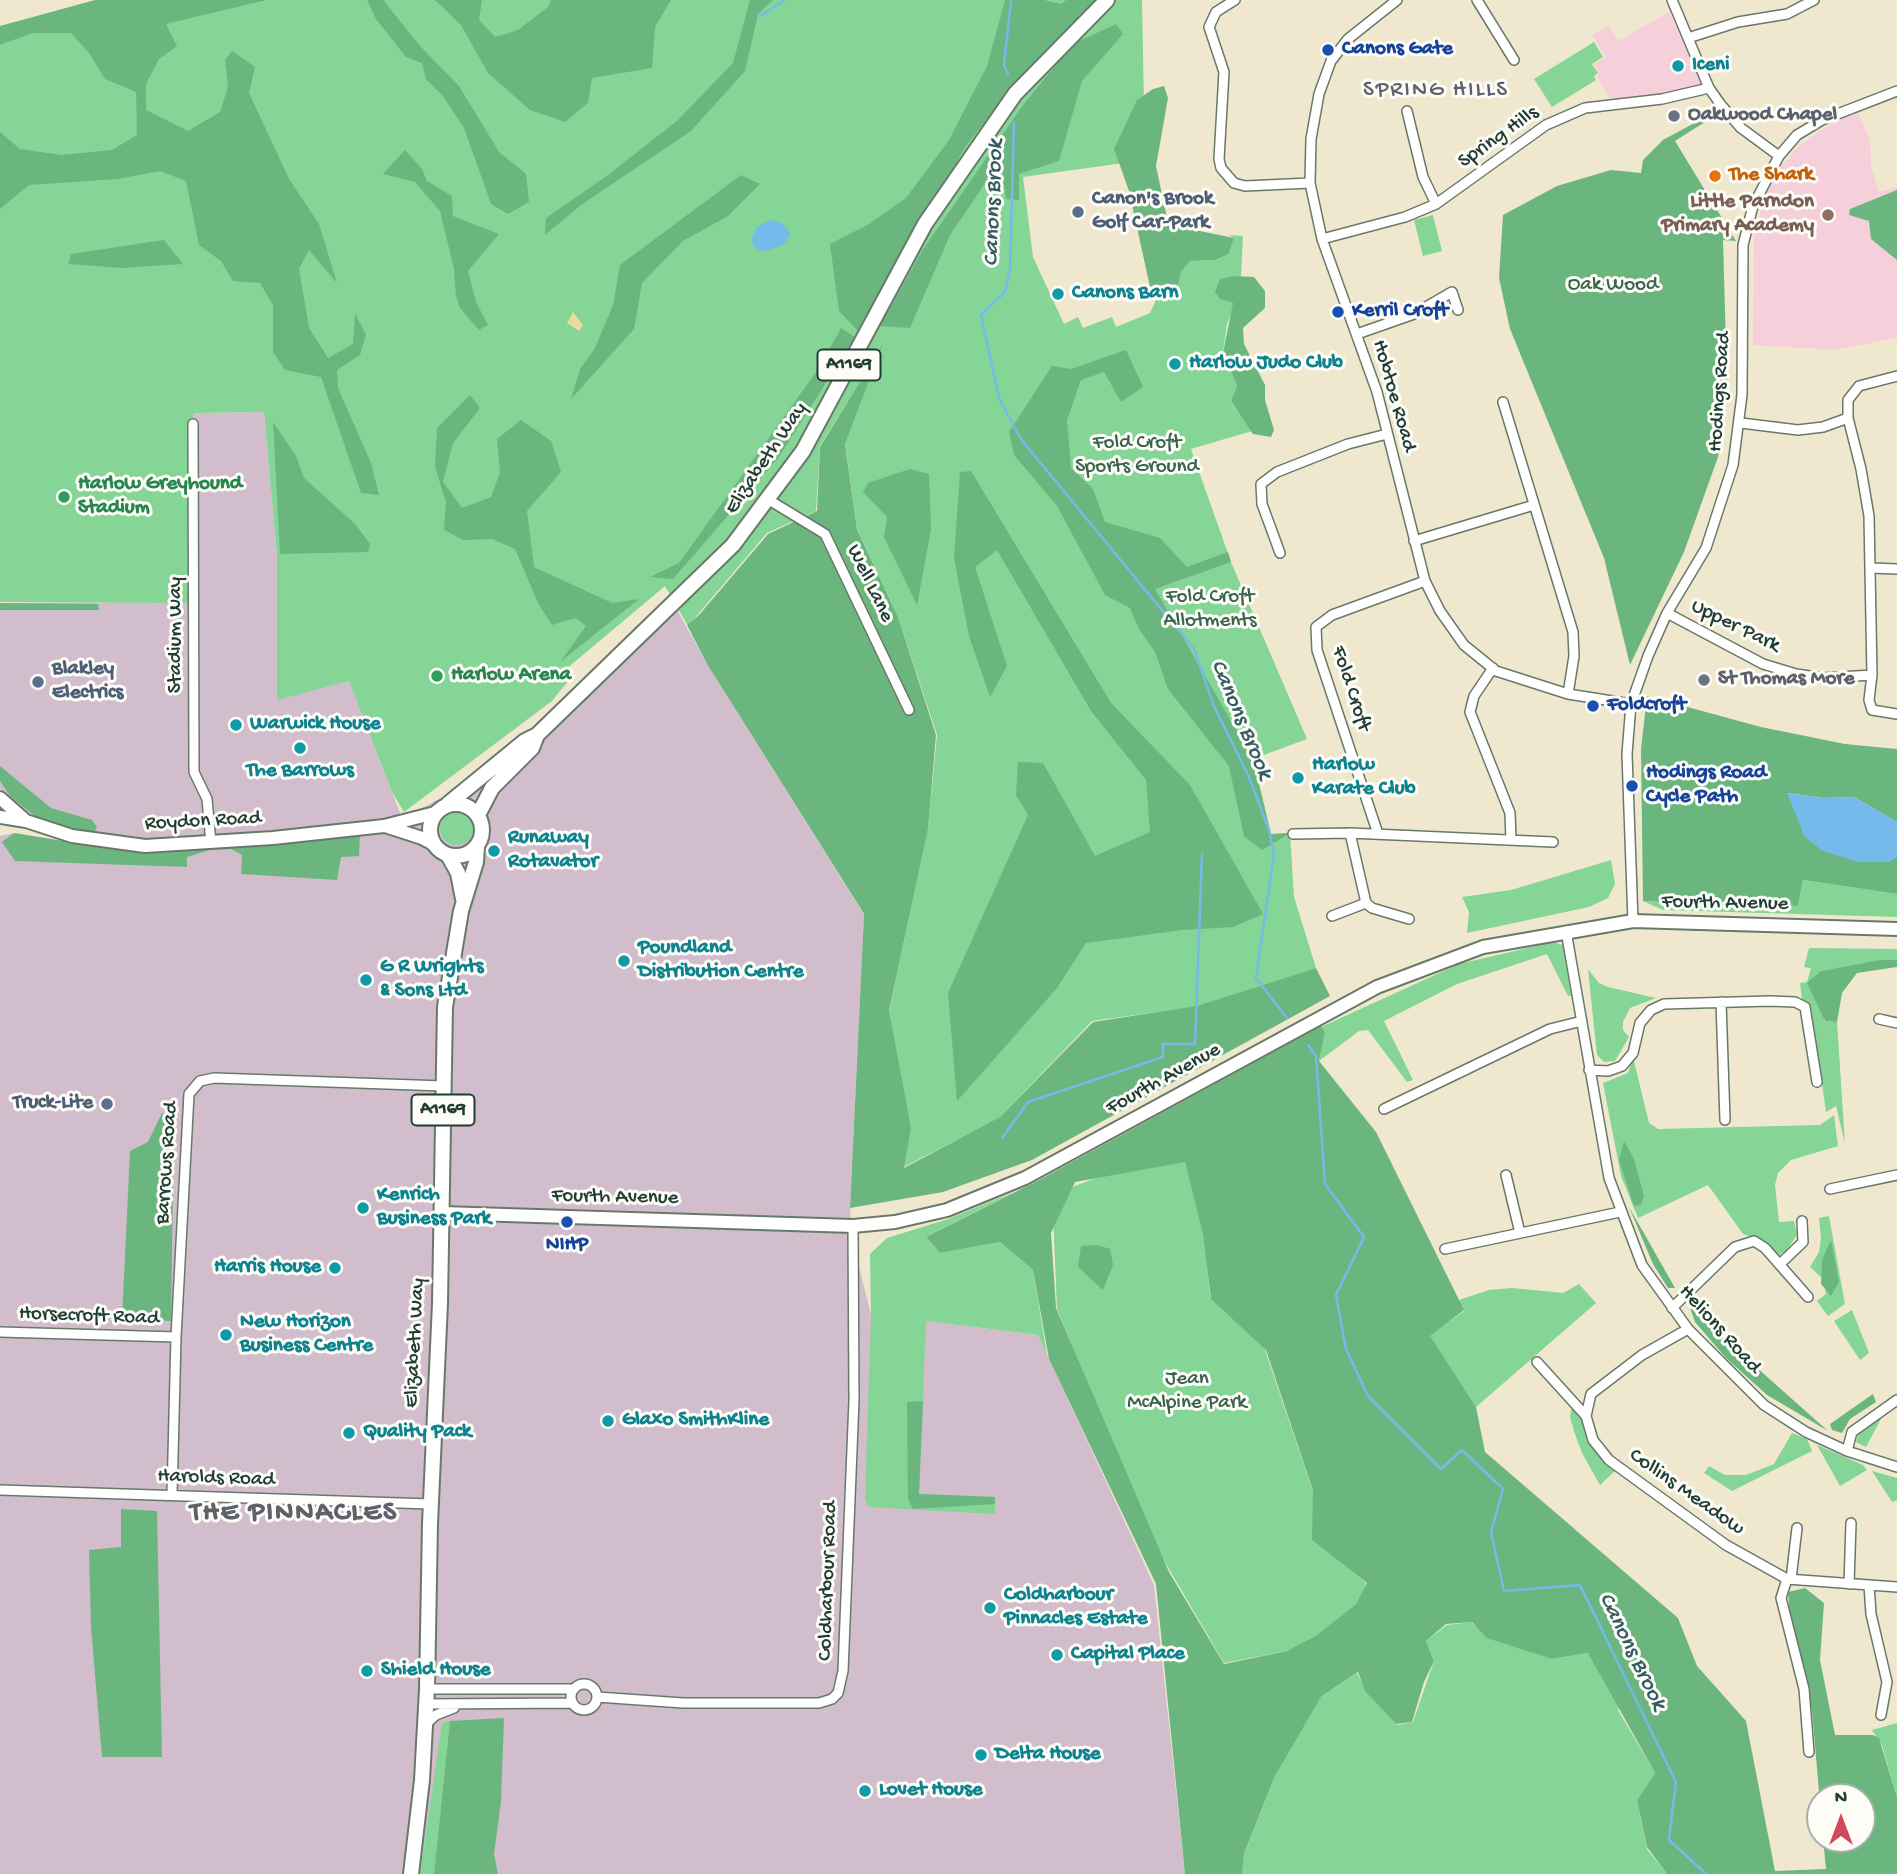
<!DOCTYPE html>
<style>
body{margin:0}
#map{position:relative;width:1897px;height:1874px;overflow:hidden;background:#f0e8ce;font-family:"Gochi Hand",sans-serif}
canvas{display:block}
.north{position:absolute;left:1806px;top:1783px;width:70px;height:70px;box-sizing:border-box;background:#fdfcf7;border:2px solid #a4b0a9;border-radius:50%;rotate:0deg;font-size:19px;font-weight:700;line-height:28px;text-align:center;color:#1f3d34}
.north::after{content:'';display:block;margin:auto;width:24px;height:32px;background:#d1495b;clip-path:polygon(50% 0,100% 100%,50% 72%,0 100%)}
</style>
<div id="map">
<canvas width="1897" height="1874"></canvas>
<div class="north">N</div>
</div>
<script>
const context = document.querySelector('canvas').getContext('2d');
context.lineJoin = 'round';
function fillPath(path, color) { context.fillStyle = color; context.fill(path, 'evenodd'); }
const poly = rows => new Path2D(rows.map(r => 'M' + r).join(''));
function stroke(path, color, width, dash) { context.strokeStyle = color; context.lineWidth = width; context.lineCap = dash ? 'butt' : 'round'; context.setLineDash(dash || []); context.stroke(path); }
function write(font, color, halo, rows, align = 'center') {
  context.font = font + ' "Gochi Hand",sans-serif'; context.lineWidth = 6; context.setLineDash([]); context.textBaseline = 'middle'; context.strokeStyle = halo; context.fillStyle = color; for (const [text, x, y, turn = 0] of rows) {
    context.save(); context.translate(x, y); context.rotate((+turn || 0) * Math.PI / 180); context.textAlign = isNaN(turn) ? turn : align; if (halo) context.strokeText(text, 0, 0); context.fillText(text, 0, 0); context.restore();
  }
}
const built = poly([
 [1669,12,1702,85,1663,95,1610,99,1597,76,1599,74,1594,64,1606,57,1592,35,1609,26,1618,41],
 [1858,111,1870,141,1871,166,1879,192,1897,187,1897,338,1835,350,1753,345,1754,235,1766,194,1779,169,1798,147,1824,128]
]);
const industrial = poly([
 [264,412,277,556,277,699,349,681,402,818,520,758,676,608,707,664,864,915,850,1205,852,1239,871,1314,1038,1335,1154,1585,1185,1874,0,1874,0,836,14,833,114,850,145,846,37,826,8,801,0,788,0,603,194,602,193,413]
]);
const green = poly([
 [268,0,1142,0,1145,160,1023,177,1033,257,1064,324,1078,317,1083,328,1112,317,1116,327,1150,313,1157,298,1176,297,1181,272,1190,261,1215,260,1229,254,1234,238,1229,235,1243,236,1241,276,1235,276,1228,301,1233,303,1233,309,1227,324,1223,353,1237,386,1231,402,1252,431,1191,449,1231,562,1307,739,1253,759,1271,834,1290,833,1294,897,1316,968,1193,1007,1092,1021,999,1118,902,1168,889,1012,928,828,937,735,898,617,857,528,845,442,881,348,820,446,816,511,767,533,688,626,665,586,565,670,569,680,552,701,404,812,392,792,349,681,277,700,277,556,264,412,193,413,195,603,0,602,0,45,34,33,165,24],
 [1594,42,1603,57,1592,64,1598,73,1594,76,1596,80,1552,107,1534,79],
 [1433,215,1442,251,1423,256,1414,220],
 '440 828a17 17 0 1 1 34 0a17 17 0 1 1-34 0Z',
 [1611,860,1615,884,1608,898,1589,907,1467,933,1469,912,1462,897,1511,890],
 [1803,880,1897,894,1897,917,1663,910,1643,901,1798,906],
 [1553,942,1563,945,1571,996,1568,996,1547,954,1457,984,1384,1021,1413,1080,1407,1082,1368,1030,1359,1031,1319,1061,1325,1033,1321,1027,1459,964],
 [1809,948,1897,949,1897,960,1821,971,1824,1021,1837,1022,1845,1144,1836,1106,1826,1112,1811,1007,1802,999,1800,983,1807,982,1811,968,1804,967],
 [1588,969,1599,983,1608,987,1656,998,1630,1008,1623,1022,1623,1030,1629,1037,1615,1061,1604,1062,1597,1055],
 [1633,1057,1649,1123,1658,1129,1820,1125,1834,1115,1838,1146,1791,1160,1778,1173,1775,1185,1779,1222,1794,1221,1797,1235,1786,1251,1777,1256,1763,1241,1743,1234,1708,1185,1638,1218,1621,1176,1603,1083,1628,1073],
 [1176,1147,1185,1162,1204,1232,1210,1296,1261,1338,1313,1492,1313,1539,1366,1583,1360,1601,1311,1641,1287,1651,1224,1663,1152,1540,1057,1309,1053,1214,1062,1191],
 [1014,1192,926,1237,940,1253,1000,1242,1033,1270,1047,1355,1038,1335,926,1321,919,1494,995,1497,995,1514,869,1507,865,1499,871,1314,870,1254,887,1238,948,1219],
 [1829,1216,1845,1304,1828,1316,1817,1301,1826,1294,1823,1279,1810,1267,1819,1252,1821,1238,1819,1218],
 [1579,1284,1596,1303,1476,1407,1429,1336,1464,1311,1459,1300,1489,1290,1512,1288,1563,1293],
 [1852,1310,1869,1353,1860,1360,1834,1321],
 [1572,1406,1585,1418,1607,1461,1616,1470,1600,1485,1582,1453,1574,1431,1570,1417],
 [1879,1415,1881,1419,1866,1447,1856,1442,1859,1433],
 [1792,1433,1807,1439,1812,1451,1732,1491,1704,1473,1709,1466,1725,1475,1746,1475,1774,1464],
 [1817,1445,1863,1465,1867,1470,1840,1486],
 [1872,1471,1897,1478,1897,1500,1892,1502],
 [1471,1622,1489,1637,1552,1659,1588,1653,1624,1689,1618,1710,1655,1773,1637,1800,1647,1849,1667,1874,1242,1874,1243,1857,1276,1774,1320,1698,1357,1673,1367,1692,1397,1725,1413,1722,1434,1661,1426,1641,1447,1625],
 [450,1721,434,1874,420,1874,442,1723],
 [1897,1723,1897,1797,1882,1745,1872,1730]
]);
const forest = poly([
 [95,0,268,0,166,24,177,46,159,59,146,84,146,110,188,131,220,112,228,87,225,60,232,51,255,67,249,93,289,179,319,224,337,283,309,250,299,269,309,328,328,358,353,344,355,313,366,335,360,355,337,370,338,388,371,463,379,495,361,493,321,377,285,370,273,352,273,305,260,283,233,281,221,261,199,245,186,181,160,171,117,179,29,185,0,209,0,132,20,149,62,155,112,150,137,135,136,92,105,79,89,53,71,33,34,33,0,45,0,26],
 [367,0,383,0,421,47,459,86,499,152,526,174,529,202,508,214,491,204,464,128,443,96,426,79,422,63,406,57,376,19],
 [435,0,482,0,479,20,495,37,518,30,548,7,551,0,671,0,655,27,652,68,592,78,588,103,565,122,530,110,488,73,461,25],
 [750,0,773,0,758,14,745,71,691,131,581,205,545,235,546,218,608,175,678,120,733,63],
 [1005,0,1044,0,1061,4,1066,0,1099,0,1017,80,966,146,858,331,839,311,830,244,869,224,906,198,949,140,987,66],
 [1116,24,1123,34,1082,81,1059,161,1019,174,1019,200,1006,199,1002,171,986,182,950,235,910,328,880,326,922,251,1023,105,1073,44],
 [1164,86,1168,98,1156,166,1167,218,1175,226,1234,238,1229,254,1215,260,1190,261,1181,272,1176,297,1157,298,1150,287,1129,191,1114,149,1137,100,1153,89],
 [1700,120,1705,122,1675,141,1736,241,1723,240,1727,383,1718,457,1684,552,1630,665,1604,558,1510,329,1499,278,1503,215,1557,186,1611,170,1641,173,1643,160,1663,140],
 [405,150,422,169,427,181,452,196,453,216,499,234,468,271,476,302,488,325,479,330,460,308,456,296,454,269,440,211,415,182,383,174],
 [741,175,760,184,728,216,683,241,642,283,634,329,571,399,580,369,595,348,613,305,620,265],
 [1897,190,1897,260,1871,239,1869,221,1849,215,1850,209],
 [164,240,183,264,122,268,68,264,71,254],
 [1235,276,1254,277,1265,291,1265,308,1243,328,1244,344,1265,385,1265,400,1274,430,1271,437,1253,434,1231,401,1237,386,1223,353,1233,303,1220,299,1215,292,1220,279],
 [841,328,855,337,779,457,673,579,650,577,679,563,819,368],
 [883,344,845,444,857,529,898,617,936,735,928,829,889,1011,911,1128,904,1168,1000,1117,1093,1022,1196,1006,1316,968,1330,996,1032,1160,943,1192,850,1208,864,914,707,664,687,625,699,615,768,534,817,511,820,447],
 [1126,350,1143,387,1121,402,1104,372,1081,380,1067,420,1071,468,1093,489,1105,522,1160,538,1187,567,1228,552,1231,562,1155,589,1253,759,1271,834,1290,833,1262,850,1244,836,1229,766,1168,689,1155,652,1139,629,1130,608,1105,595,1057,506,1014,455,1009,432,1052,366,1071,369],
 [470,395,480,408,453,443,443,482,462,508,491,497,500,472,497,439,521,420,551,441,561,472,527,511,534,567,612,603,639,599,561,661,586,626,576,618,552,625,538,603,515,549,492,539,463,540,444,530,446,502,435,467,437,428],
 [273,422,296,456,304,478,355,524,370,544,368,552,280,554],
 [910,469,929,474,931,529,917,605,884,537,887,517,863,492,868,483],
 [971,471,1111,703,1190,785,1263,914,1233,927,1182,930,1086,943,1057,988,957,1101,948,993,1028,815,1016,795,1018,762,1043,763,1095,856,1150,832,1146,780,1091,711,997,550,975,567,1007,666,990,697,969,636,954,558,960,472],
 [0,603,98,604,99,610,0,610],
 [1647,696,1761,727,1845,744,1897,749,1897,822,1854,797,1823,798,1788,793,1888,862,1897,857,1897,894,1803,880,1798,906,1643,901,1641,749],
 [0,766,51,808,92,820,97,827,93,836,42,822,10,796,0,781],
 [14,833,114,849,360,834,359,856,341,857,337,880,241,874,242,855,231,849,209,850,187,857,187,867,15,861,2,842],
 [1881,960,1897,960,1897,967,1857,973,1842,993,1837,1022,1825,1021,1807,983,1821,971],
 [1321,1026,1325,1033,1319,1061,1376,1132,1464,1310,1430,1336,1476,1407,1485,1452,1678,1618,1697,1666,1746,1721,1775,1871,1826,1869,1823,1839,1862,1839,1862,1797,1820,1797,1820,1804,1812,1710,1791,1631,1788,1592,1805,1588,1824,1603,1820,1660,1835,1735,1873,1735,1879,1738,1897,1797,1897,1874,1667,1874,1647,1847,1637,1800,1655,1773,1588,1653,1552,1659,1487,1638,1472,1622,1446,1624,1426,1641,1434,1661,1424,1682,1412,1722,1396,1724,1365,1691,1358,1672,1321,1697,1275,1776,1244,1854,1242,1874,1185,1874,1156,1584,1049,1359,1033,1270,1000,1242,940,1253,926,1237,1039,1180],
 [1185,1162,1203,1234,1211,1299,1266,1350,1313,1491,1312,1540,1367,1583,1356,1604,1316,1636,1287,1651,1224,1664,1169,1572,1056,1308,1051,1233,1075,1182],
 [162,1113,174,1117,171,1321,122,1319,130,1151,148,1142],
 [1624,1141,1634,1159,1644,1196,1641,1205,1634,1206,1619,1160],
 [1629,1207,1645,1235,1675,1288,1668,1288,1653,1264],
 [1831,1240,1839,1282,1831,1296,1821,1284,1822,1260],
 [1097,1245,1110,1249,1113,1265,1103,1290,1078,1267,1081,1246],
 [1689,1305,1765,1375,1828,1431,1767,1395,1726,1358,1695,1322],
 [1873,1394,1876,1402,1850,1419,1842,1433,1832,1430,1830,1424],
 [923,1401,919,1494,995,1497,995,1504,913,1509,908,1499,907,1402],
 [121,1509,157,1511,162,1757,102,1757,91,1627,89,1550,121,1547],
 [504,1718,501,1802,494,1854,498,1874,434,1874,450,1721]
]);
const sand = poly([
 [573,312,583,325,579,331,567,323]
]);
const water = poly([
 [770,220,782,223,791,234,783,245,762,252,753,246,752,237,757,227],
 [1787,793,1823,798,1854,797,1897,822,1897,857,1888,862,1858,862,1823,851,1805,837]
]);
const stream = poly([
 [760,16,785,0],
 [1008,74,1004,65,1011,0],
 [1014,122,1010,269,1005,292,981,315,999,398,1020,438,1194,649,1214,706,1249,777,1269,830,1274,854,1256,978,1287,1018],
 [1308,1045,1316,1056,1325,1184,1364,1237,1336,1295,1346,1349,1368,1396,1441,1469,1462,1450,1503,1489,1491,1532,1504,1591,1580,1585,1676,1782,1669,1840,1706,1874],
 [1002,1138,1028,1102,1163,1057,1163,1044,1195,1044,1202,854]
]);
const street = poly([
 [1235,0,1216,12,1209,27,1224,72,1219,159,1221,168,1234,183,1245,186,1310,183],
 [1397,0,1348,39,1331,61,1319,94,1311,139,1310,183,1322,239,1377,392,1425,581,1440,611,1464,645,1496,671,1568,694,1631,704],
 [1477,0,1514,60],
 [1672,0,1709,88,1721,105,1741,128,1779,156],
 [1688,38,1738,22,1787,14,1814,0],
 [1407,111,1423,177,1436,204],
 [1322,239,1405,217,1436,204,1546,125,1585,108,1662,99,1709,88],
 [1357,334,1414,314,1452,292,1458,310],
 [1897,376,1859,386,1848,400,1848,418,1861,469,1869,516,1872,675,1869,700,1872,710,1897,714],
 [1503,402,1573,632,1574,656,1568,694],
 [1741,423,1798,430,1823,427,1848,418],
 [193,424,194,772,207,799,211,843],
 [769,500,825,534,909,710],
 [1414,541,1534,505],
 [1280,553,1262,504,1261,484,1277,472,1348,444,1387,434],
 [1871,568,1897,569],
 [1667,613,1763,664,1796,674,1823,678,1872,675],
 [1493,668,1474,696,1470,712,1510,813,1511,840],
 [1350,833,1366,903,1372,908,1409,919],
 [1293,834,1350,833,1553,842],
 [1378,834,1317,650,1316,627,1332,615,1425,581],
 [1332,916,1366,903],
 [1633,921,1627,754,1631,704,1648,656,1667,613,1706,548,1733,465,1742,395,1743,245,1753,206,1779,156,1797,135,1822,120,1897,91],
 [1566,931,1609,1178,1642,1265,1688,1329,1764,1405,1806,1432,1847,1451,1897,1467],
 [1721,1002,1725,1120],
 [1879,1019,1897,1023],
 [1589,1070,1608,1071,1622,1066,1633,1053,1640,1023,1651,1010,1664,1004,1770,1001,1795,1002,1805,1007,1817,1082],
 [1384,1109,1550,1029,1582,1021],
 [1506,1175,1520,1233],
 [1830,1189,1897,1175],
 [1445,1249,1620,1212],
 [1780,1264,1803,1242,1802,1221],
 [1672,1308,1735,1247,1754,1241,1765,1248,1808,1297],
 [1688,1329,1642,1355,1591,1394,1586,1416,1593,1440,1609,1460,1726,1545,1787,1579,1897,1587],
 [0,1332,176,1337],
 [1537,1362,1586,1416],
 [1847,1451,1852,1432,1897,1400],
 [0,1490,431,1504],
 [172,1495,176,1337,189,1094,200,1081,214,1078,444,1086],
 [1787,1579,1781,1598,1804,1689,1809,1752],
 [1791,1579,1797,1528],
 [1849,1584,1851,1523],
 [1869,1585,1871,1614,1887,1682,1881,1715],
 '571 1697a13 13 0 1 1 26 0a13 13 0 1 1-26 0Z',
 [427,1689,573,1689],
 [597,1697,683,1703,819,1703,832,1699,838,1693,843,1671,854,1400,853,1226],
 [427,1704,572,1703],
 [425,1725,436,1715,454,1708]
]);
const secondary = poly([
 [0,798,26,821],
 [0,817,26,821,72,836,145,846,273,838,384,826,435,813],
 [385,826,422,838,435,845],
 [442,1213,853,1226,895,1222,947,1210,1025,1178,1377,987,1483,947,1633,921,1897,929]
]);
const primary = poly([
 '430 830a26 26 0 1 1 52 0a26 26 0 1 1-52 0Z',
 [448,804,525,741,537,735,733,545,803,451,925,224,1015,94,1107,0],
 [478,815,492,788,532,748,537,735],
 [448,855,458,873,463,899],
 [411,1874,422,1780,427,1689,430,1523,440,1303,445,1007,461,911,476,862,477,846]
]);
const markers = [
 [1328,50,7,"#1a4fb4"],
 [1678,66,7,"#0f9aa8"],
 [1674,116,7,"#6b7280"],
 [1715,176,7,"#e8710a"],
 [1078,212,7,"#5c6f8a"],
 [1828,215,7,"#8d6e63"],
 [1058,294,7,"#0f9aa8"],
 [1338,312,7,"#1a4fb4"],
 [1175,364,7,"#0f9aa8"],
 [64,497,7,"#2e9e5b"],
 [437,676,7,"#2e9e5b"],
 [1704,680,7,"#6b7280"],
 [38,682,7,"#5c6f8a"],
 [1593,706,7,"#1a4fb4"],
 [236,725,7,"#0f9aa8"],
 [300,748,7,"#0f9aa8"],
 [1298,778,7,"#0f9aa8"],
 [1632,786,7,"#1a4fb4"],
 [494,851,7,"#0f9aa8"],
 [624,961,7,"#0f9aa8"],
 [366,980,7,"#0f9aa8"],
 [107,1104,7,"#5c6f8a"],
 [363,1208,7,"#0f9aa8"],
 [567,1222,7,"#1a4fb4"],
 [335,1268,7,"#0f9aa8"],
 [226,1335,7,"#0f9aa8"],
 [608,1421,7,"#0f9aa8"],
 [349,1433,7,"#0f9aa8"],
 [990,1608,7,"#0f9aa8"],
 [1057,1655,7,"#0f9aa8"],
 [367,1671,7,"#0f9aa8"],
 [981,1755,7,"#0f9aa8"],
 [865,1791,7,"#0f9aa8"]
];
const shields = [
 [849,365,63],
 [443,1110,63]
];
const shieldNames = [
 ["A1169",849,365],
 ["A1169",443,1110]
];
const transitNames = [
 ["Canons Gate",1342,50],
 ["Kerril Croft",1352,312],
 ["Foldcroft",1607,706],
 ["Hodings Road",1646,774],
 ["Cycle Path",1646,798],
 ["NIHP",567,1246,"center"]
];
const cultureNames = [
 ["Iceni",1692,66],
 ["Canons Barn",1072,294],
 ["Harlow Judo Club",1189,364],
 ["Warwick House",250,725],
 ["Harlow",1312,766],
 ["Karate Club",1312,790],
 ["The Barrows",300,772,"center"],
 ["Runaway",508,839],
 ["Rotavator",508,863],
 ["Poundland",638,949],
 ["Distribution Centre",638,973],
 ["G R Wrights",380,968],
 ["& Sons Ltd",380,992],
 ["Kenrich",377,1196],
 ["Business Park",377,1220],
 ["Harris House",321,1268,"right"],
 ["New Horizon",240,1323],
 ["Business Centre",240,1347],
 ["Glaxo SmithKline",622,1421],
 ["Quality Pack",363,1433],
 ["Coldharbour",1004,1596],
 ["Pinnacles Estate",1004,1620],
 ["Capital Place",1071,1655],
 ["Shield House",381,1671],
 ["Delta House",995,1755],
 ["Lovet House",879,1791]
];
const worshipNames = [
 ["Oakwood Chapel",1688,116],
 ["St Thomas More",1718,680]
];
const streetNames = [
 ["Spring Hills",1499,138,-35],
 ["Hodings Road",1721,392,-86],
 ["Hobtoe Road",1393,396,74],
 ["Elizabeth Way",767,459,-56],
 ["Well Lane",869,584,64],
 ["Upper Park",1735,627,26],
 ["Stadium Way",177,635,-90],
 ["Fold Croft",1350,689,72],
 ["Roydon Road",203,822,-3],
 ["Fourth Avenue",1725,904,1],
 ["Fourth Avenue",1164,1080,-29],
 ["Barrows Road",168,1163,-86],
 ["Fourth Avenue",615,1198,1],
 ["Horsecroft Road",89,1317,2],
 ["Helions Road",1719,1330,48],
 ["Elizabeth Way",416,1343,-87],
 ["Harolds Road",216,1479,2],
 ["Collins Meadow",1686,1493,35],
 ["Coldharbour Road",829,1581,-88]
];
const foodNames = [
 ["The Shark",1729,176]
];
const serviceNames = [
 ["Canon's Brook",1092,200],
 ["Golf Car-Park",1092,224],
 ["Blakley",52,670],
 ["Electrics",52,694],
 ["Truck-Lite",93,1104,"right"]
];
const educationNames = [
 ["Little Parndon",1814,203],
 ["Primary Academy",1814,227]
];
const parkNames = [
 ["Oak Wood",1613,286],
 ["Fold Croft",1137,444],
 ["Sports Ground",1137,468],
 ["Fold Croft",1210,598],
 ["Allotments",1210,622],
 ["Jean",1187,1380],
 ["McAlpine Park",1187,1404]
];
const leisureNames = [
 ["Harlow Greyhound",78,485],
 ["Stadium",78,509],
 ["Harlow Arena",451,676]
];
const neighbourhoodNames = [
 ["SPRING HILLS",1436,91]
];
const waterNames = [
 ["Canons Brook",995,203,-88],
 ["Canons Brook",1240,720,67],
 ["Canons Brook",1631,1652,64]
];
const districtNames = [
 ["THE PINNACLES",294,1515]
];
fillPath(built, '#f5cfda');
fillPath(industrial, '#d1bdcb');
fillPath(green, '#84d596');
fillPath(forest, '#6bb67f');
fillPath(sand, '#eeda9e');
fillPath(water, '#74bbec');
stroke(stream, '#74bbec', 2.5);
stroke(street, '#68796a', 12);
stroke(secondary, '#68796a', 16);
stroke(primary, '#68796a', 18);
stroke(street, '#fff', 9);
stroke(secondary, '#fff', 12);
stroke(primary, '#fff', 14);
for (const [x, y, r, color] of markers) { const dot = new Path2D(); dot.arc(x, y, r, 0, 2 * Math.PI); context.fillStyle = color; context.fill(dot); stroke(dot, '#fdfcf7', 2.5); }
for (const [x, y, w] of shields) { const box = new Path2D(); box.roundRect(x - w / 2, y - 15.5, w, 31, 5); context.fillStyle = '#fdfcf7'; context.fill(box); stroke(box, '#1f3d34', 2); }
write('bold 19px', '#1f3d34', null, shieldNames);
write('bold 21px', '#164399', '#fdfcf7', transitNames, 'left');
write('bold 21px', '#0d838f', '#fdfcf7', cultureNames, 'left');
write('bold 21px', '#5b616d', '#fdfcf7', worshipNames, 'left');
write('21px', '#1f3d34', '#fdfcf7', streetNames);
write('bold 21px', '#c56008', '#fdfcf7', foodNames, 'left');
write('bold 21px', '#4e5e75', '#fdfcf7', serviceNames, 'left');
write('bold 21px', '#785e54', '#fdfcf7', educationNames, 'right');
write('21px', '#38634c', '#fdfcf7', parkNames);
write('bold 21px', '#27864d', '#fdfcf7', leisureNames, 'left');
context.letterSpacing = '2px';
write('23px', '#5d616b', '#fdfcf7', neighbourhoodNames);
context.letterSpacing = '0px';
write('italic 23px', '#345c62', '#fdfcf7', waterNames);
context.letterSpacing = '2px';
write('bold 28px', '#5d616b', '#fdfcf7', districtNames);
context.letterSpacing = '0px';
</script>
